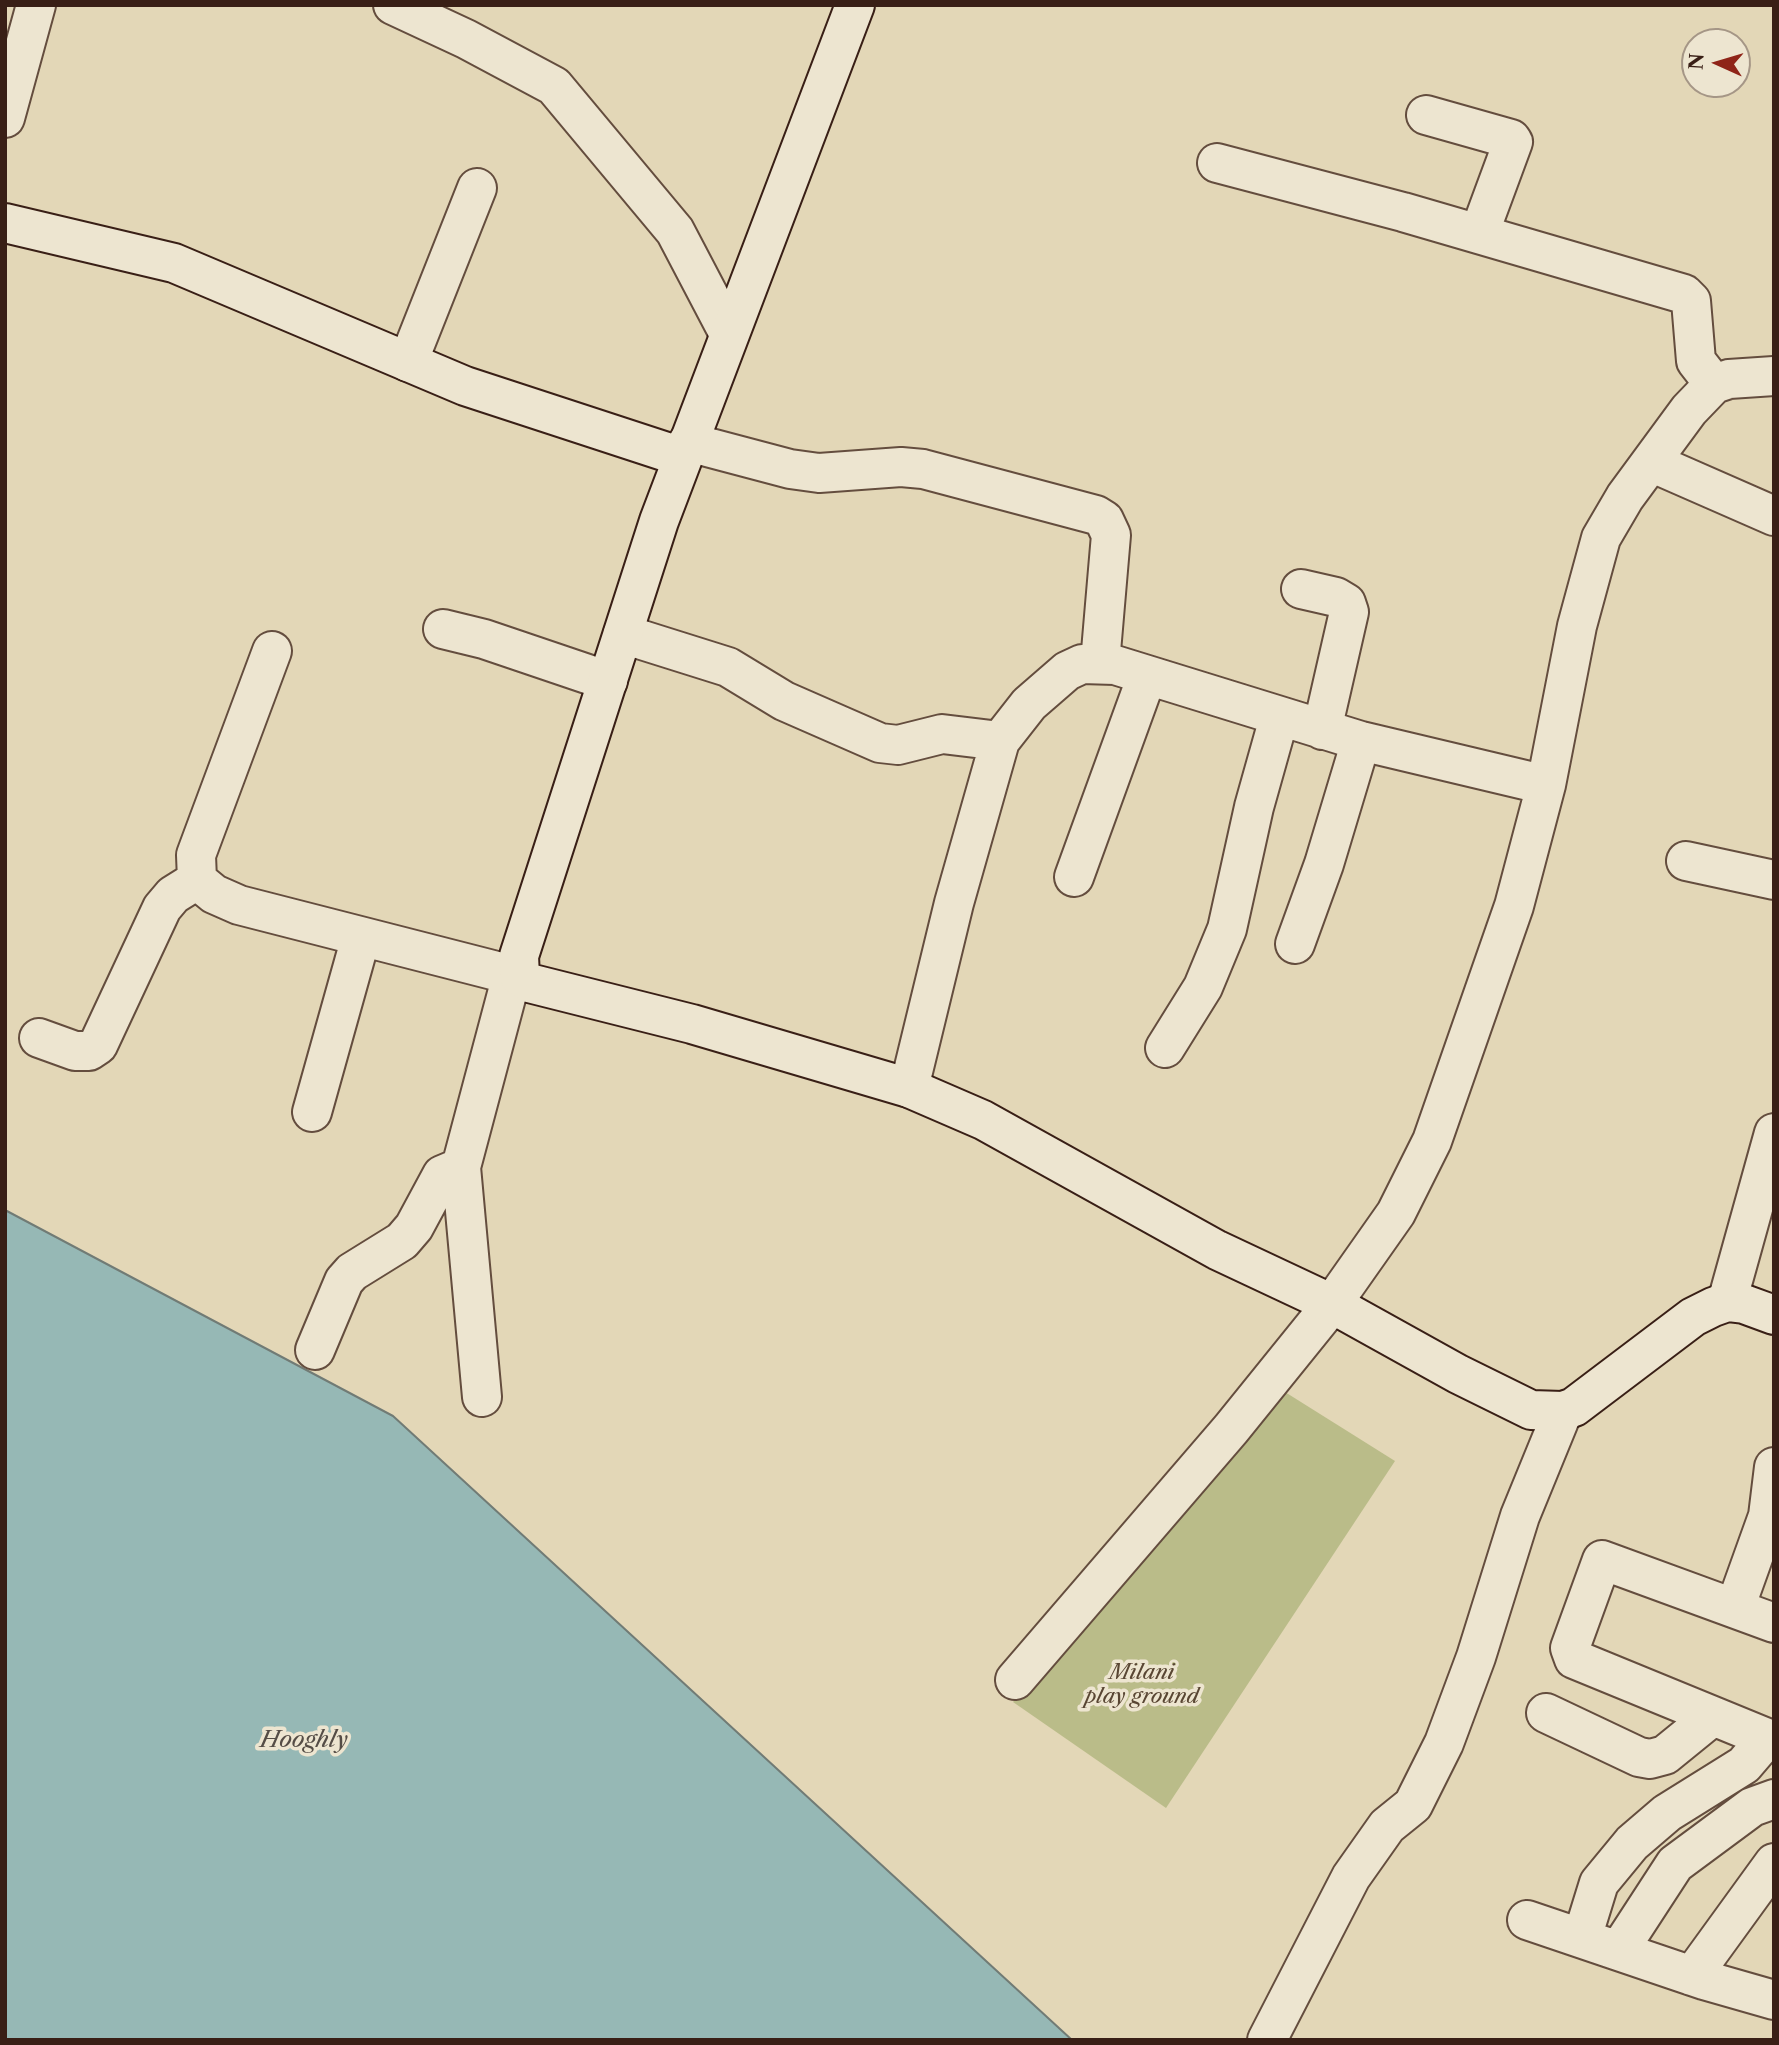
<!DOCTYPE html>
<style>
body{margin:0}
#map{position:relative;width:1779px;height:2045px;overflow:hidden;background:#e3d7b7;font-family:"Libre Caslon Text",serif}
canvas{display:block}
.frame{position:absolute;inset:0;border:7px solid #391f16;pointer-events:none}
.north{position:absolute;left:1681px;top:28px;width:70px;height:70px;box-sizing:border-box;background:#ede5d0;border:2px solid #a59686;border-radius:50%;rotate:274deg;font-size:19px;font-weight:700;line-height:28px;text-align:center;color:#391f16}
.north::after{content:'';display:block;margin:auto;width:24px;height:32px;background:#8f2418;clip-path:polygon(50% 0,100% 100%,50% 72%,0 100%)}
</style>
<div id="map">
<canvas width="1779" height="2045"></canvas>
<div class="frame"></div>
<div class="north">N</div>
</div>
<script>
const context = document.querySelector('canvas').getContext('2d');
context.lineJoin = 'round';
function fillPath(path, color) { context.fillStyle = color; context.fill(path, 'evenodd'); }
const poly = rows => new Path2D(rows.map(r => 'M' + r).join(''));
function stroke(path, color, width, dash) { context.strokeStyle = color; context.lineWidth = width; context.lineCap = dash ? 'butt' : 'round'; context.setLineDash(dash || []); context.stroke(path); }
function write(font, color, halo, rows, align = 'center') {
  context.font = font + ' "Libre Caslon Text",serif'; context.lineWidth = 7; context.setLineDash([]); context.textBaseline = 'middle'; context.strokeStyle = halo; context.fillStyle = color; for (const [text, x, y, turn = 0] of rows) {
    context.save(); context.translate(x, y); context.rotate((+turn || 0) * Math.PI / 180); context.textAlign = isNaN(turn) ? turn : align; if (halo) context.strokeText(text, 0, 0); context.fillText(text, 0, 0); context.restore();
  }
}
const green = poly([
 [1277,1387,1395,1461,1166,1808,1013,1702]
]);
const water = poly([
 [5,1210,393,1416,1072,2040,5,2040,5,1210]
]);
const street = poly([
 [393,5,466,39,554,86,675,231,729,334],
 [1426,115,1511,139,1513,142,1479,234],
 [5,118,36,5],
 [1217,163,1403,212,1684,294,1691,301,1696,361,1714,384],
 [408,362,477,188],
 [688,442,790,469,819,473,901,467,923,469,1096,515,1104,520,1111,535,1100,663],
 [1653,463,1774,516],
 [1301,589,1336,597,1346,603,1349,612,1322,730],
 [443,629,484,639,608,681],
 [623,634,728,667,784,701,880,743,898,745,942,734,1000,741],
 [272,651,196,855,197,880,214,894,239,905,520,977],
 [1686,861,1774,880],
 [1074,877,1147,676],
 [1295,944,1324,864,1361,741],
 [39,1038,75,1051,89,1051,98,1045,162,908,173,895,197,880],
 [1165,1048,1203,987,1227,929,1254,807,1279,718],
 [909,1088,954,903,1000,741,1029,704,1067,671,1082,664,1115,665,1361,741,1546,785],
 [312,1112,361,937],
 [1727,1302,1774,1133],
 [315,1350,344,1281,352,1272,402,1241,414,1227,442,1175,461,1167],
 [482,1397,461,1167,512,975],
 [1735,1608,1768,1516,1774,1467],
 [1774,1623,1602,1560,1570,1648,1574,1659,1774,1741],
 [1015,1680,1231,1429,1332,1304,1396,1213,1432,1141,1514,906,1546,785,1577,626,1601,538,1625,497,1689,410,1714,384,1729,379,1774,376],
 [1546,1713,1639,1757,1650,1759,1665,1755,1713,1716],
 [1527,1920,1704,1980,1774,2000],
 [1582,1938,1599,1883,1632,1843,1667,1813,1744,1765,1767,1738],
 [1619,1950,1675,1864,1752,1807,1774,1799],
 [1692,1976,1774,1863],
 [1267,2040,1351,1877,1387,1826,1413,1805,1444,1743,1476,1657,1520,1516,1563,1411]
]);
const secondary = poly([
 [855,5,659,521,519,956,520,977,529,983,692,1024,909,1088,983,1120,1217,1250,1332,1304,1458,1374,1531,1410,1563,1411,1574,1407,1693,1317,1713,1307,1727,1302,1744,1304,1774,1315],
 [5,223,174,263,465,386,682,457]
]);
const parkNames = [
 ["Milani",1142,1673],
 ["play ground",1142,1697]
];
const waterNames = [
 ["Hooghly",304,1740]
];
fillPath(green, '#babc89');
fillPath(water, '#96b8b5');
stroke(water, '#717b75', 2);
stroke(street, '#644d3e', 42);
stroke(secondary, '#391f16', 42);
stroke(street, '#ede5d0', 38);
stroke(secondary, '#ede5d0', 38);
write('italic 21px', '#594633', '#ede5d0', parkNames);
write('italic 23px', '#554d46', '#ede5d0', waterNames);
</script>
